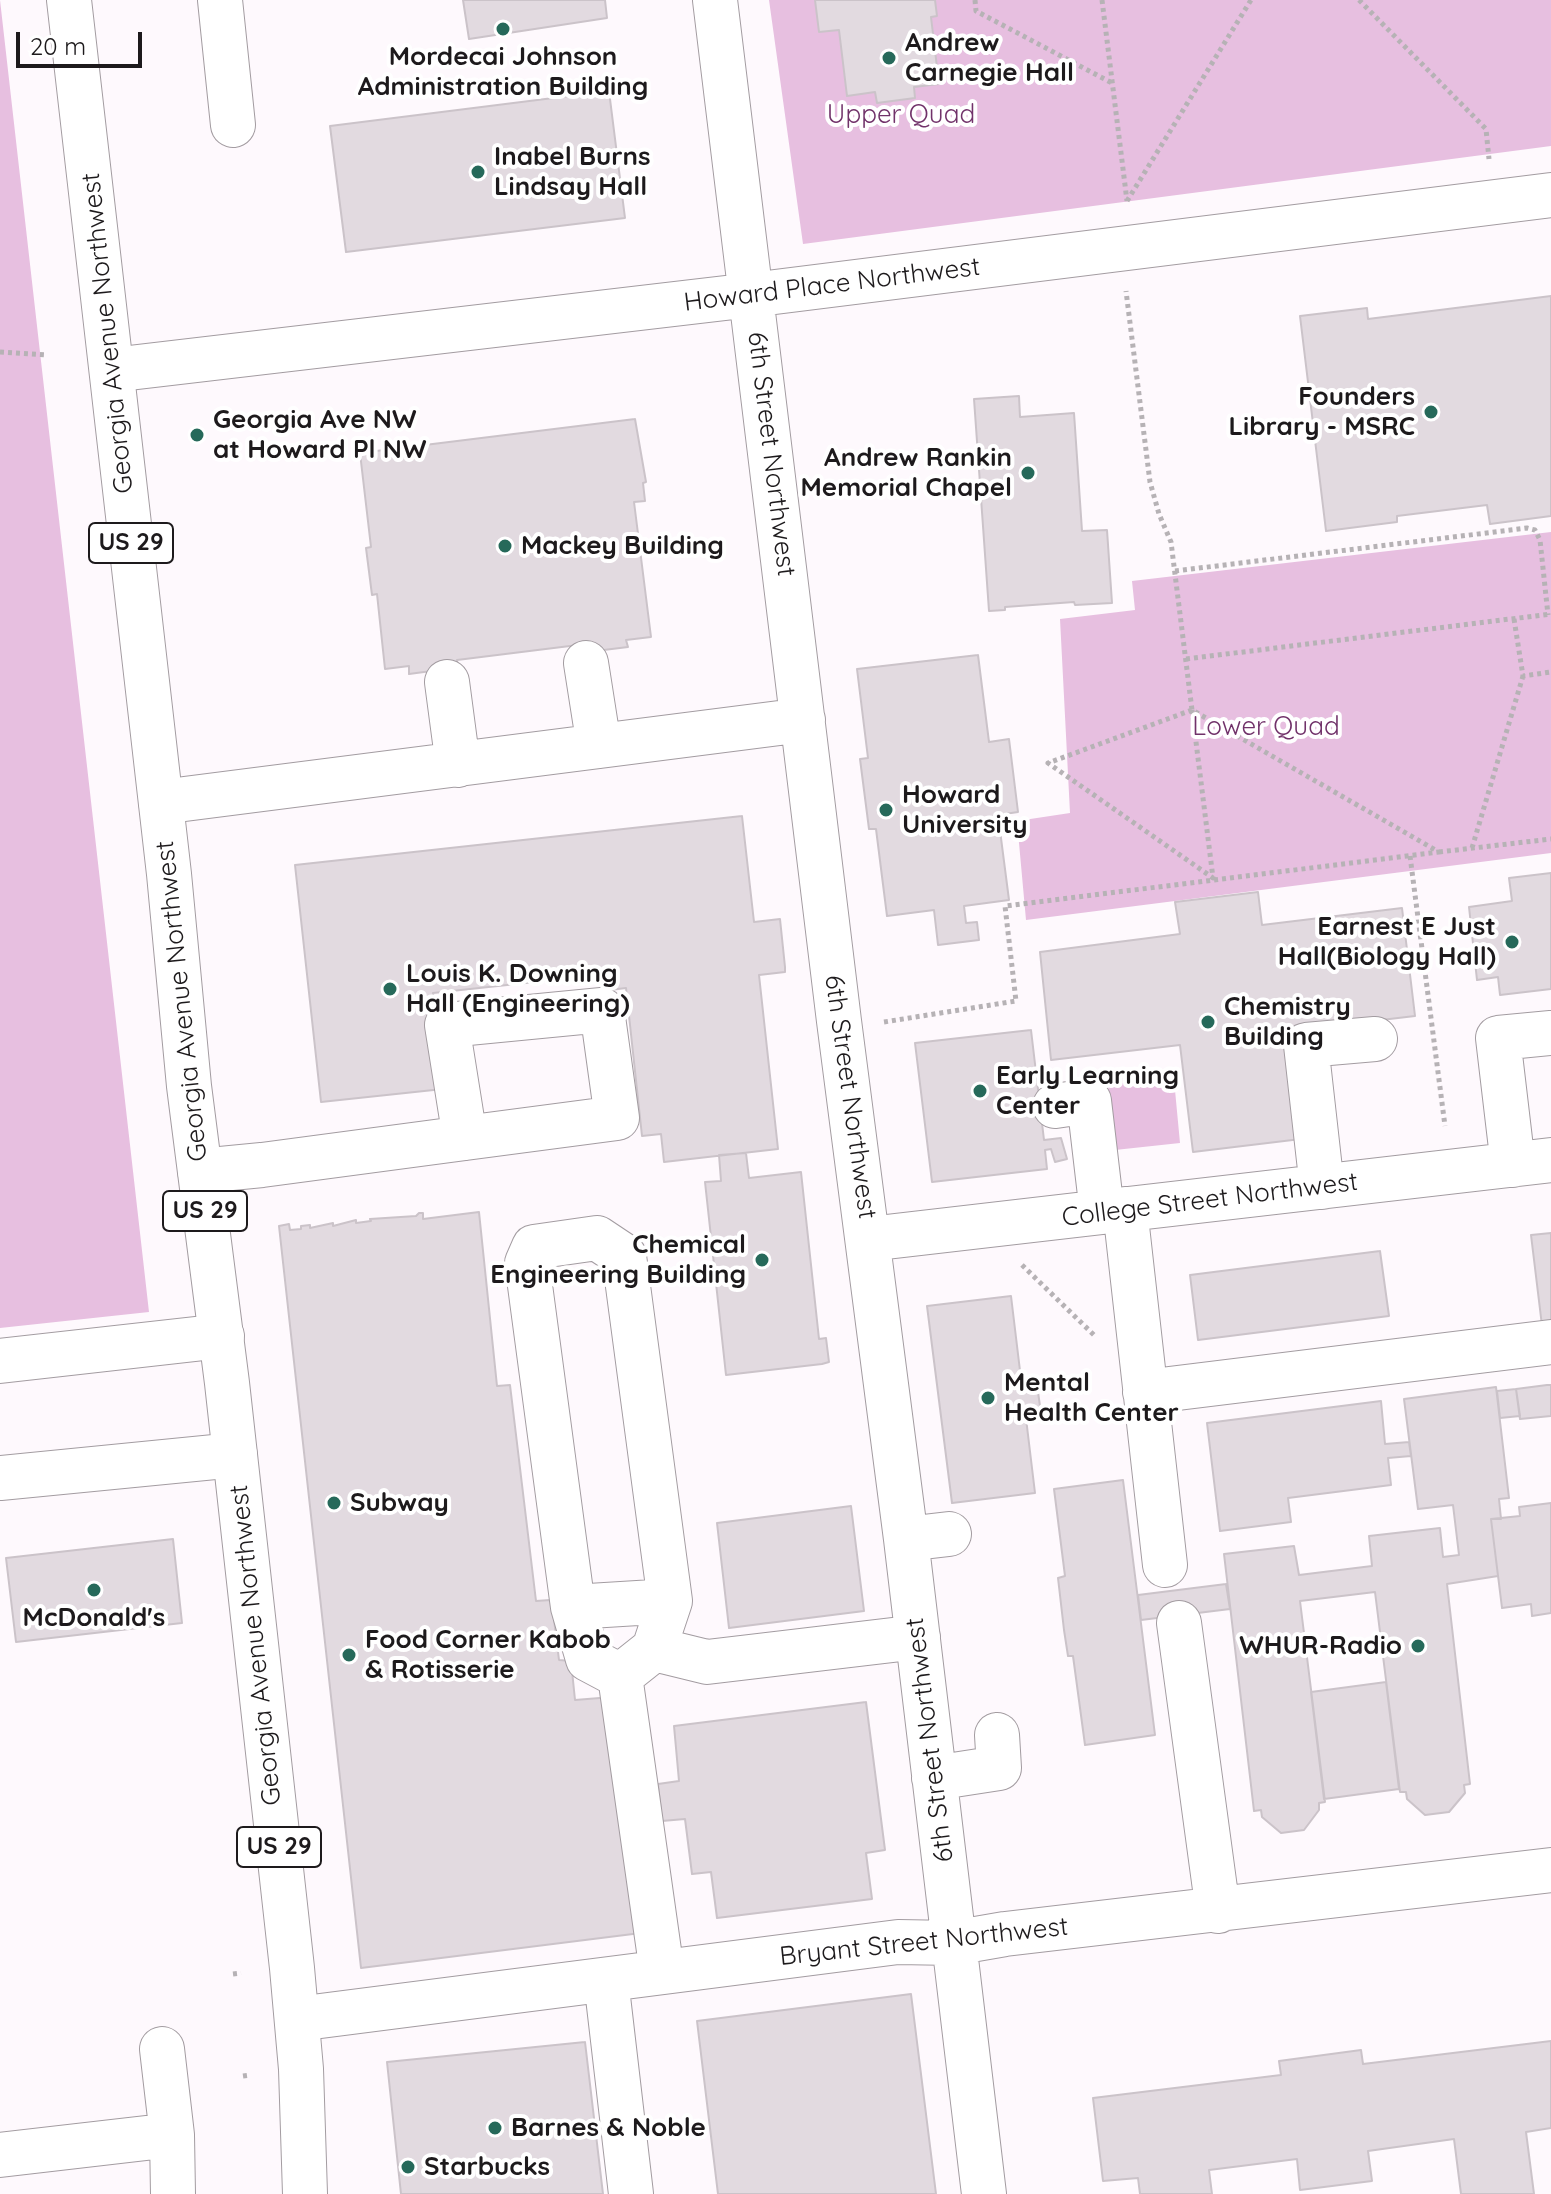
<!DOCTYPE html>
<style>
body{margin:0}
#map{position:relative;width:1551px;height:2194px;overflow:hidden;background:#fef9fd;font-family:Quicksand,sans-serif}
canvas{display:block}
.scale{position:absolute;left:16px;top:32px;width:126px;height:36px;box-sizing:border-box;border:4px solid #1d1a1c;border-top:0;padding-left:10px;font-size:24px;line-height:28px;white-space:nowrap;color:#1d1a1c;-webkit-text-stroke:6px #fff;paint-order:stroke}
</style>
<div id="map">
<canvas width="1551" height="2194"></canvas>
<div class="scale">20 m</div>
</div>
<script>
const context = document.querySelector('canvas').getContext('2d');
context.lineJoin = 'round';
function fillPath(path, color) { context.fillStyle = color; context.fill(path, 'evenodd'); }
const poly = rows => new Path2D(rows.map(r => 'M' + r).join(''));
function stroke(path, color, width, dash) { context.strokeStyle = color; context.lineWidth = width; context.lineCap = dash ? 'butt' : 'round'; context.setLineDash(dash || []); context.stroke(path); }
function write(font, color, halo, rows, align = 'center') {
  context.font = font + ' Quicksand,sans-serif'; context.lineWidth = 8; context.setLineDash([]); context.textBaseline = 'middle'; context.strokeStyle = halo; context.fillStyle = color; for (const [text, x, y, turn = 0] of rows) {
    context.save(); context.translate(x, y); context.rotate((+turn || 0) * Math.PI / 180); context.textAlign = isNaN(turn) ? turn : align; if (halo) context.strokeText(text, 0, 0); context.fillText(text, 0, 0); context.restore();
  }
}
const green = poly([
 [0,0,149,1312,0,1328],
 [769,0,1551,0,1551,146,803,244],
 [1551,532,1551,853,1026,920,1017,821,1070,813,1060,619,1135,610,1132,581],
 [1173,1069,1180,1143,1115,1150,1107,1075]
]);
const building = poly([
 [463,0,605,0,607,18,469,39,463,0],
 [815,0,935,0,937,16,931,17,939,84,914,87,915,98,877,103,875,92,847,96,839,30,819,32,815,0],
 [609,91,625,218,346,252,330,126,609,91],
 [1551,296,1551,516,1490,524,1487,505,1397,516,1397,522,1326,531,1300,316,1367,308,1368,319,1551,296],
 [1019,396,1020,417,1074,413,1082,531,1107,530,1112,603,1075,605,1074,602,1005,607,1005,610,989,611,974,399,1019,396],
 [635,419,646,482,643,483,645,501,634,502,651,637,626,640,628,647,620,648,579,653,578,645,457,660,458,668,424,672,409,674,409,666,385,669,377,594,372,595,366,548,371,547,360,453,635,419],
 [978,655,989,742,1009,739,1018,812,998,815,1009,900,964,906,966,923,977,922,979,940,938,945,934,910,887,916,876,829,869,829,860,759,868,758,857,669,978,655],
 [742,816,754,922,780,919,785,967,785,972,759,975,778,1149,664,1162,661,1134,642,1136,626,988,602,991,600,975,433,993,443,1089,321,1102,295,865,742,816],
 [1551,873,1551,989,1500,995,1498,977,1477,980,1469,907,1512,901,1509,878,1551,873],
 [1258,892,1262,925,1402,908,1415,1016,1288,1031,1301,1139,1193,1152,1180,1045,1051,1060,1040,952,1180,934,1175,902,1258,892],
 [1031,1030,1044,1140,1061,1138,1067,1159,1055,1162,1051,1149,1045,1150,1047,1169,932,1182,915,1043,1031,1030],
 [746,1153,749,1178,801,1172,819,1339,826,1338,829,1362,822,1364,726,1375,705,1182,721,1181,719,1155,746,1153],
 [479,1212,497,1386,510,1385,536,1601,550,1600,552,1603,559,1660,571,1661,575,1700,612,1697,641,1933,361,1968,279,1226,289,1224,290,1230,301,1229,301,1226,310,1225,310,1228,333,1223,333,1226,356,1220,356,1223,371,1221,370,1219,416,1216,419,1213,423,1213,423,1219,479,1212],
 [1551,1233,1551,1333,1543,1334,1531,1235,1551,1233],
 [1380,1251,1389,1316,1198,1340,1190,1275,1380,1251],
 [1011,1296,1021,1379,1036,1378,1040,1406,1037,1409,1025,1410,1035,1493,952,1503,927,1306,1011,1296],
 [1547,1385,1551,1385,1551,1416,1520,1419,1516,1389,1547,1385],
 [1496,1387,1509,1498,1499,1499,1501,1519,1491,1519,1498,1576,1447,1584,1470,1784,1464,1785,1465,1793,1449,1812,1425,1815,1407,1799,1406,1792,1400,1792,1375,1592,1300,1601,1325,1802,1319,1803,1319,1810,1304,1830,1281,1833,1262,1817,1261,1810,1254,1811,1224,1554,1294,1546,1299,1575,1372,1566,1369,1536,1440,1528,1443,1557,1459,1555,1453,1505,1418,1509,1404,1399,1496,1387],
 [1516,1389,1520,1416,1500,1418,1497,1391,1516,1389],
 [1381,1401,1385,1444,1409,1442,1411,1456,1388,1458,1391,1485,1288,1498,1291,1522,1220,1531,1207,1423,1381,1401],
 [1123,1480,1155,1735,1085,1745,1073,1656,1068,1656,1064,1630,1058,1578,1065,1576,1054,1489,1123,1480],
 [1551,1503,1551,1613,1532,1616,1531,1604,1502,1608,1491,1519,1520,1516,1519,1507,1551,1503],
 [851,1506,864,1611,729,1628,717,1523,851,1506],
 [173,1539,182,1623,16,1642,6,1558,173,1539],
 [1226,1584,1230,1609,1141,1620,1138,1595,1226,1584],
 [1386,1682,1399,1789,1324,1799,1311,1692,1386,1682],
 [866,1702,885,1850,866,1853,872,1899,717,1918,711,1872,692,1874,685,1819,662,1821,658,1784,679,1781,674,1726,866,1702],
 [911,1994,936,2194,718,2194,697,2021,911,1994],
 [1551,2041,1551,2128,1526,2132,1534,2194,1461,2194,1454,2139,1368,2151,1372,2181,1300,2190,1297,2159,1209,2170,1212,2194,1140,2194,1138,2178,1103,2181,1093,2098,1281,2075,1279,2061,1361,2050,1363,2064,1551,2041],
 [585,2042,603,2194,401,2194,387,2062,585,2042]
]);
const path = poly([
 [975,0,976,11,1112,83],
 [1102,0,1127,201],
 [1359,0,1486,129,1489,159],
 [1127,201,1251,0],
 [0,352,47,355],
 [1175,571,1527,528,1535,530,1540,540,1548,615],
 [1514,619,1523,676,1551,672],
 [1186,659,1551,614],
 [1192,710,1213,878,1048,763,1192,710],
 [1472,848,1523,676],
 [1439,852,1551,839],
 [1410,856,1445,1126],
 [884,1022,1016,1001,1005,906,1439,852,1192,710,1171,542,1159,514,1150,482,1126,291],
 [1022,1265,1095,1336],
 [233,1974,241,1973],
 [243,2076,250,2075]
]);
const minor = poly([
 [220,0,233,125],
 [715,0,839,1021,906,1539,984,2194],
 [112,370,751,295,1551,195],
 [586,663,599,746],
 [447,682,458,765],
 [161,802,803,720],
 [1055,1106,1089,1101,1102,1212],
 [1513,1165,1498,1038,1551,1033],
 [200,1171,262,1165,465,1138,617,1118,602,1010,447,1025,465,1138],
 [1322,1187,1306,1045,1375,1039],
 [1125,1209,1165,1565],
 [869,1239,1551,1160],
 [0,1361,222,1336],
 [1145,1392,1551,1342],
 [0,1478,235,1455],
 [906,1539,949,1534],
 [573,1607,670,1601],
 [1179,1623,1218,1911],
 [654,1649,707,1662,918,1637],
 [620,1676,654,1649,670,1601,624,1256,597,1238,534,1247,527,1263,573,1607,588,1659,620,1676,662,1972],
 [934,1778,999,1768,997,1735],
 [606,1980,631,2194],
 [297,2019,898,1942,953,1943,1005,1934,1551,1870],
 [162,2049,172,2135],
 [0,2155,172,2135,173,2194]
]);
const highway = poly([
 [69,0,169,874,189,1086,227,1383,292,1968,301,2069,305,2194]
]);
const markers = [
 [503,29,8,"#26695a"],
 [889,58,8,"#26695a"],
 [478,172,8,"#26695a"],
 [1431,412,8,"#26695a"],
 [197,435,8,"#26695a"],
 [1028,473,8,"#26695a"],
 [505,546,8,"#26695a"],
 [886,810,8,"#26695a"],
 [1512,942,8,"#26695a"],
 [390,989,8,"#26695a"],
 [1208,1022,8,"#26695a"],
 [980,1091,8,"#26695a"],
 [762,1260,8,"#26695a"],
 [988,1398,8,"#26695a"],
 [334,1503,8,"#26695a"],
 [94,1590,8,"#26695a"],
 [1418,1646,8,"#26695a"],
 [349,1655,8,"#26695a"],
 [495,2128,8,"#26695a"],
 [408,2167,8,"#26695a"]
];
const shields = [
 [131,543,84],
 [205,1211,84],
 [279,1847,84]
];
const shieldNames = [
 ["US 29",131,543],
 ["US 29",205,1211],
 ["US 29",279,1847]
];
const poiNames = [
 ["Andrew",905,43],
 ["Carnegie Hall",905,73],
 ["Mordecai Johnson",503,57,"center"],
 ["Administration Building",503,87,"center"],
 ["Inabel Burns",494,157],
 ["Lindsay Hall",494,187],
 ["Founders",1415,397,"right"],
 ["Library - MSRC",1415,427,"right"],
 ["Georgia Ave NW",213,420],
 ["at Howard Pl NW",213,450],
 ["Andrew Rankin",1012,458,"right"],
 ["Memorial Chapel",1012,488,"right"],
 ["Mackey Building",521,546],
 ["Howard",902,795],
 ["University",902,825],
 ["Earnest E Just",1496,927,"right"],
 ["Hall(Biology Hall)",1496,957,"right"],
 ["Louis K. Downing",406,974],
 ["Hall (Engineering)",406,1004],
 ["Chemistry",1224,1007],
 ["Building",1224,1037],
 ["Early Learning",996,1076],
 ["Center",996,1106],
 ["Chemical",746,1245,"right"],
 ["Engineering Building",746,1275,"right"],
 ["Mental",1004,1383],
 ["Health Center",1004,1413],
 ["Subway",350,1503],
 ["McDonald's",94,1618,"center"],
 ["Food Corner Kabob",365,1640],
 ["& Rotisserie",365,1670],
 ["WHUR-Radio",1402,1646,"right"],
 ["Barnes & Noble",511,2128],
 ["Starbucks",424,2167]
];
const parkNames = [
 ["Upper Quad",901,115],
 ["Lower Quad",1266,727]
];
const streetNames = [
 ["Howard Place Northwest",832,285,-7],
 ["Georgia Avenue Northwest",108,333,-96],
 ["6th Street Northwest",771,454,83],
 ["Georgia Avenue Northwest",182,1001,-96],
 ["6th Street Northwest",850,1097,82],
 ["College Street Northwest",1210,1200,-7],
 ["Georgia Avenue Northwest",256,1645,-96],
 ["6th Street Northwest",930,1740,-97],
 ["Bryant Street Northwest",924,1942,-6]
];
fillPath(green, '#e7bfe0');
fillPath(building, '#e2dae0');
stroke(building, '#cbc3c9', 2);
stroke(minor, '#a39ca1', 46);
stroke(highway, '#a39ca1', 46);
stroke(path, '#b6b2b5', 5, [4, 4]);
stroke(minor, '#fff', 44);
stroke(highway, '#fff', 44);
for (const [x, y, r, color] of markers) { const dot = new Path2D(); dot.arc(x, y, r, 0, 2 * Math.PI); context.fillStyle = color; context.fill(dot); stroke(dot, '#fff', 3); }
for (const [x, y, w] of shields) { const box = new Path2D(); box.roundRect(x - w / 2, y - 20, w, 40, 6); context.fillStyle = '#fff'; context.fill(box); stroke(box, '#1d1a1c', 2); }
write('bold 24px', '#1d1a1c', null, shieldNames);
write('bold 26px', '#1d1a1c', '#fff', poiNames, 'left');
write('26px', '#71326a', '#fff', parkNames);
write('26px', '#1d1a1c', '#fff', streetNames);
</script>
